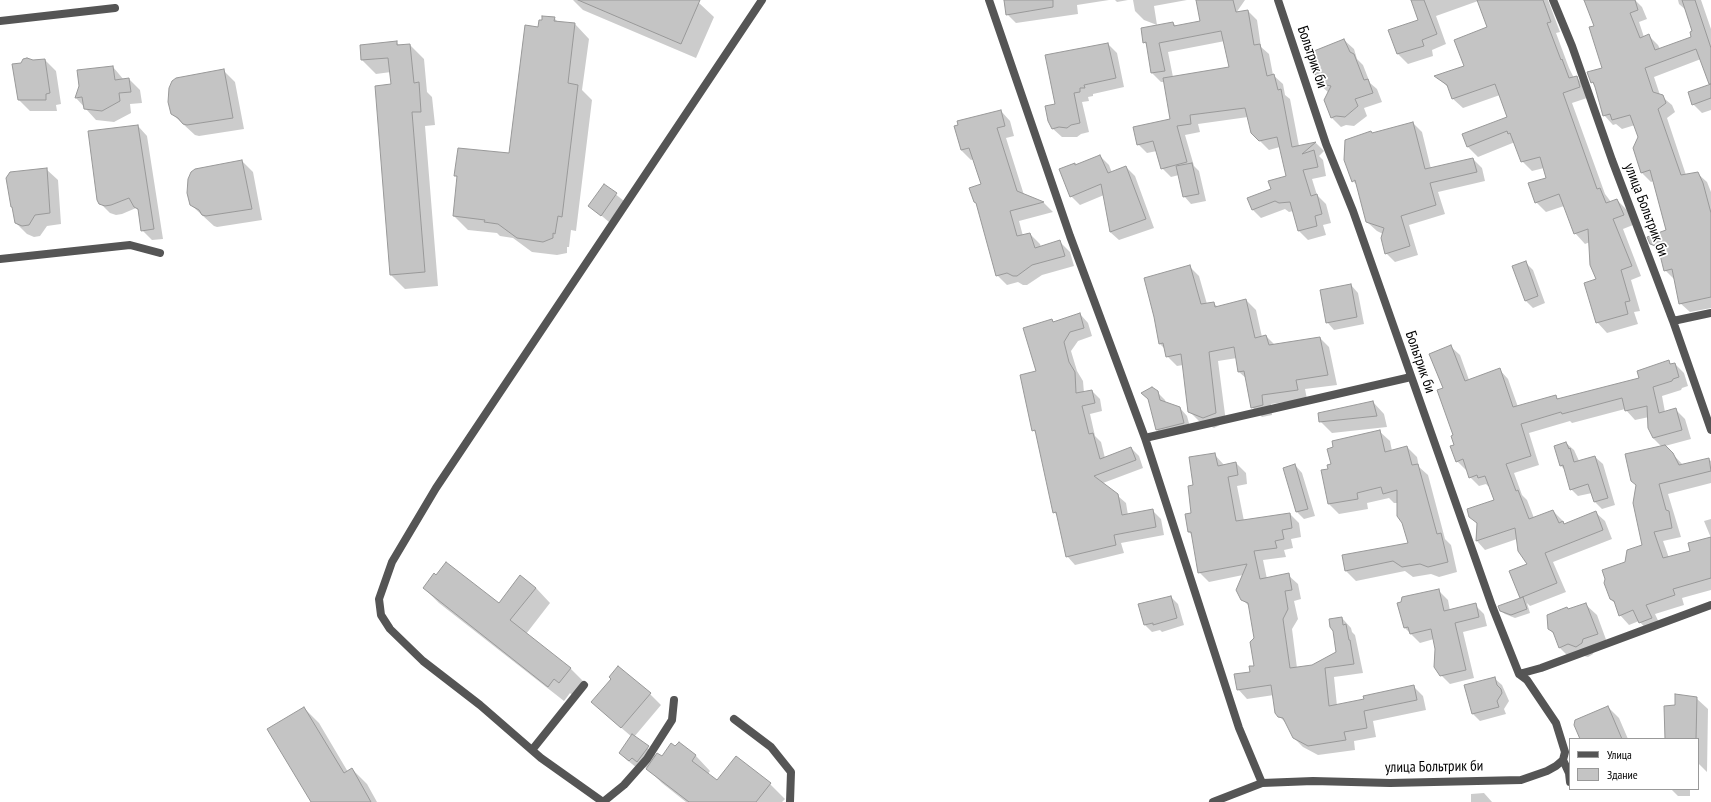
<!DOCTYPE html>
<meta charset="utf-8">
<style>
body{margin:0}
#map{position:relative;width:1711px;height:802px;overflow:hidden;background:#fff;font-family:"PT Sans Narrow",sans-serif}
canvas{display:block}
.legend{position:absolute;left:1569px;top:738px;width:130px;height:52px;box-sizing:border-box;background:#fff;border:1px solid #999;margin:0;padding:5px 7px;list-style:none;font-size:12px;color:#000}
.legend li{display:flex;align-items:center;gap:8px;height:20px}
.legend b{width:20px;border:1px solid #999}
</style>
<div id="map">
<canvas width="1711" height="802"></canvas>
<ul class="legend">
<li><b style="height:5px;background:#555"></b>Улица</li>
<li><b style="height:11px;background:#c4c4c4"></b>Здание</li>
</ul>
</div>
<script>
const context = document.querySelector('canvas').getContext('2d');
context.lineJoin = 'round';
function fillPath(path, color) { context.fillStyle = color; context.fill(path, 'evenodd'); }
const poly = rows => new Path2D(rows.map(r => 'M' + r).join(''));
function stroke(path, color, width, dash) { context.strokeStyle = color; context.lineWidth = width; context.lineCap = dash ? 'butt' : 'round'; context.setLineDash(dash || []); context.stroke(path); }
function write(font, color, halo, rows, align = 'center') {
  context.font = font + ' "PT Sans Narrow",sans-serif'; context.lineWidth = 3.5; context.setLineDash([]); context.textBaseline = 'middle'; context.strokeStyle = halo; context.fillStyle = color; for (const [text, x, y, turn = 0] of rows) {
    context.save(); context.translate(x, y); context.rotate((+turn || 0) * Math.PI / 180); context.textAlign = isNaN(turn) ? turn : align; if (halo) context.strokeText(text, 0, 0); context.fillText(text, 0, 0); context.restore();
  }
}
const shadow = poly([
 [573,0,693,0,699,3,714,17,696,58,583,10],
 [1005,0,1109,0,1077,5,1078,14,1016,23,1007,14],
 [1115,0,1128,0,1117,2],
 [1133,0,1187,0,1154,6,1157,25,1144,20,1135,11],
 [1197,0,1245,0,1236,13,1248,11,1257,20,1261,47,1269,54,1273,75,1283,84,1285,95,1290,99,1299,146,1316,143,1324,151,1319,156,1323,160,1326,176,1312,179,1317,195,1326,204,1331,223,1323,225,1326,235,1308,240,1299,231,1293,211,1289,212,1285,209,1261,218,1252,209,1287,176,1280,147,1269,150,1259,140,1248,117,1198,124,1200,132,1185,135,1194,166,1199,171,1206,201,1191,204,1184,196,1179,175,1171,177,1162,168,1157,151,1147,153,1138,144,1171,119,1164,82,1161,82,1152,73,1147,45,1144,42,1173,23,1177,27,1201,22],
 [1225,41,1230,68,1173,77,1168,52],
 [1412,0,1548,0,1560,32,1556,33,1569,68,1574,78,1576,77,1586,87,1590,97,1572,103,1605,194,1611,202,1617,200,1627,210,1633,225,1623,229,1641,276,1631,280,1640,311,1634,312,1638,324,1607,333,1597,322,1597,279,1590,242,1585,244,1575,233,1564,206,1546,212,1536,202,1547,179,1544,168,1532,171,1522,161,1515,142,1478,157,1468,147,1508,117,1500,95,1463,108,1452,98,1449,88,1436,76,1465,66,1489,28,1478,1,1436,16,1446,44,1432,50,1433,56,1408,64,1397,53,1420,21],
 [1586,0,1635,0,1642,7,1647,19,1639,22,1644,37,1649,36,1658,45,1660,49,1693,38,1693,31,1687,11,1679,4,1678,0,1701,0,1711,29,1711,110,1702,113,1693,104,1711,85,1701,59,1654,77,1660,95,1672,105,1675,112,1667,118,1686,175,1697,173,1707,182,1711,192,1711,308,1690,312,1680,303,1674,279,1665,270,1660,253,1651,243,1667,231,1654,181,1651,182,1642,173,1634,148,1639,137,1635,125,1622,129,1616,124,1613,125,1604,115,1595,85,1592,82,1603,68,1596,27],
 [554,18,558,22,575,24,589,39,582,90,592,100,576,231,571,230,569,247,567,247,567,253,557,255,532,252,513,238,500,236,497,233,468,230,454,216,458,178,456,176,510,154,539,28],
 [1344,40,1354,49,1357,59,1363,65,1370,83,1377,89,1382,102,1364,108,1367,116,1354,126,1346,125,1341,127,1332,118,1329,93,1318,83],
 [396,42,400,46,410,45,424,59,427,92,432,97,435,125,425,126,438,286,405,289,391,275,392,85,391,72,376,74,362,60,361,46],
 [1108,44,1117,53,1124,87,1093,94,1093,96,1088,97,1089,101,1082,102,1089,132,1081,134,1077,137,1062,137,1052,128,1056,105],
 [45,60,56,71,61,104,56,105,57,111,30,111,19,100,32,61],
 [113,67,124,80,129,79,140,90,142,103,130,104,131,113,114,122,96,120,76,98],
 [223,70,235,82,244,129,199,136,195,135,172,114],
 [1001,111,1010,121,1014,136,1006,138,1024,195,1044,203,1053,212,1019,221,1023,236,1030,234,1040,244,1041,247,1060,242,1070,252,1074,266,1042,275,1027,285,1023,285,1018,282,1007,285,997,275,982,185,974,159,971,160,961,150],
 [1413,123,1422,132,1431,169,1473,159,1482,168,1485,181,1438,192,1445,214,1409,225,1418,255,1395,262,1386,253,1383,234,1377,231,1367,222,1358,186,1353,181,1373,134],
 [138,126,147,136,163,239,152,240,142,230,139,211,136,208,122,214,116,215,110,213,100,203],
 [1100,156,1109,165,1112,173,1126,167,1135,176,1154,228,1119,240,1110,232,1104,195,1080,205,1071,196,1074,164,1076,166],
 [242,161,253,172,262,220,217,227,214,226,191,205],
 [46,169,58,180,61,224,47,226,40,236,34,237,27,234,16,223,14,209,12,207],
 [604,185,624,201,609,222,590,206],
 [1526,263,1533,270,1545,303,1533,308,1526,301,1514,267],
 [1189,266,1199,276,1207,304,1213,303,1218,307,1246,300,1256,310,1262,337,1266,336,1275,345,1320,338,1329,347,1337,385,1305,389,1307,399,1271,404,1272,415,1262,417,1252,407,1247,379,1239,372,1237,358,1218,361,1226,422,1214,428,1199,421,1189,411,1183,365,1177,366,1167,356,1165,349,1160,344],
 [1351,285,1358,293,1364,324,1334,330,1327,322],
 [1080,314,1088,323,1092,336,1078,341,1071,351,1077,371,1083,381,1084,393,1092,391,1100,399,1102,411,1090,414,1095,436,1101,442,1105,458,1131,448,1139,456,1143,468,1103,483,1126,503,1128,515,1152,510,1161,519,1164,535,1121,543,1124,553,1075,565,1067,556,1058,516,1054,512,1037,434,1033,430,1037,372,1052,320,1054,322],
 [1450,346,1460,355,1469,380,1499,369,1508,379,1518,407,1555,396,1559,400,1640,379,1668,362,1672,365,1675,364,1684,373,1688,386,1682,388,1681,390,1662,396,1665,412,1676,410,1685,419,1691,439,1665,446,1683,465,1708,459,1711,461,1711,483,1668,494,1681,537,1663,541,1669,558,1692,552,1711,538,1704,521,1711,519,1711,590,1682,598,1684,605,1655,614,1661,627,1649,632,1639,621,1629,625,1620,615,1616,604,1610,599,1626,563,1643,546,1662,447,1653,438,1649,417,1635,420,1625,409,1572,423,1570,421,1529,433,1539,465,1514,473,1522,495,1527,500,1534,518,1553,511,1562,520,1565,525,1595,512,1605,521,1612,539,1553,562,1566,592,1530,606,1527,603,1530,613,1515,618,1505,614,1501,611,1522,599,1521,597,1528,564,1517,539,1485,550,1477,541,1478,525,1470,516,1495,501,1490,486,1488,486,1486,484,1479,486,1470,477,1467,470,1466,470,1457,461,1454,436,1444,389],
 [1157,392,1165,400,1166,403,1180,408,1187,416,1191,431,1164,437,1156,429,1149,400,1142,393],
 [1373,402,1384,414,1387,427,1332,433,1320,421],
 [1379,431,1390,441,1392,451,1407,447,1417,457,1419,467,1428,475,1445,539,1451,545,1457,572,1439,577,1431,574,1413,577,1405,571,1356,581,1346,571,1409,544,1398,503,1394,503,1389,498,1367,503,1368,509,1339,514,1329,504,1329,469,1332,465],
 [1566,443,1574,450,1579,461,1595,457,1603,464,1615,505,1602,509,1595,502,1592,493,1578,496,1571,489,1565,470,1561,466,1555,446],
 [1214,454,1225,466,1236,463,1246,473,1247,484,1237,486,1244,521,1290,514,1299,523,1301,537,1291,539,1293,548,1284,550,1286,557,1263,560,1267,579,1288,575,1298,584,1301,599,1294,601,1298,619,1292,629,1297,668,1312,666,1337,652,1342,618,1351,628,1352,632,1355,635,1363,673,1334,677,1337,706,1365,700,1413,686,1423,696,1426,710,1373,721,1376,737,1354,741,1355,750,1318,755,1303,747,1293,737,1287,724,1279,716,1274,695,1247,699,1238,689,1255,667,1255,638,1249,606,1242,599,1243,575,1209,582,1199,572,1192,535,1189,532,1192,513,1194,486],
 [1295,465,1302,473,1315,516,1304,519,1297,512],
 [424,588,499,604,536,588,550,603,526,634,570,668,585,683,574,697,570,693,564,701,439,603],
 [1439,591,1448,600,1450,611,1475,605,1484,614,1487,626,1463,632,1474,678,1450,684,1441,675,1434,639,1420,643,1405,628],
 [1171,597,1178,604,1184,625,1162,632,1160,630,1152,632,1145,625],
 [1585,604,1597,615,1608,645,1594,650,1593,654,1588,657,1580,655,1571,659,1560,648,1555,635,1549,629,1569,610],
 [1494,678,1502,685,1509,701,1504,709,1506,714,1480,721,1473,714],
 [650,694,661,705,634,737,657,756,662,757,679,743,696,756,710,771,708,774,717,781,770,784,785,799,782,802,686,802,662,783,646,767,645,768,640,764,637,768,627,760,620,753,632,737,604,713],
 [1696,698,1708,709,1707,772,1698,763,1698,739,1666,739,1676,706],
 [1608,707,1619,718,1628,739,1581,739],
 [304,708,319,723,348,772,352,769,367,784,377,802,312,802],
 [1671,789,1690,789,1690,796,1678,796],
 [1484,793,1492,802,1471,802,1471,794]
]);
const building = poly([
 [578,0,700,0,681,44,578,0],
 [1004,0,1053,0,1053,7,1006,15,1004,0],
 [1196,0,1233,0,1236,12,1248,10,1254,45,1260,44,1267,76,1274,74,1278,90,1281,89,1292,147,1316,142,1302,154,1314,150,1318,167,1303,170,1311,196,1317,194,1322,214,1315,216,1317,226,1298,231,1290,202,1279,203,1275,201,1252,210,1247,198,1271,189,1268,181,1286,176,1277,137,1259,141,1251,133,1245,108,1190,115,1191,124,1177,126,1187,162,1161,169,1153,141,1137,145,1133,127,1170,119,1163,78,1229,67,1221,31,1159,43,1165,71,1151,73,1146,42,1143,43,1141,28,1173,22,1174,26,1200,21,1196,0],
 [1411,0,1424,0,1437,34,1422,40,1424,46,1397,54,1388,30,1418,20,1411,0],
 [1477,0,1543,0,1551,22,1547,23,1561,60,1562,59,1569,78,1577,76,1580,87,1563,93,1597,189,1600,188,1606,203,1617,199,1624,215,1613,219,1632,266,1621,270,1630,301,1625,302,1628,314,1596,323,1584,283,1596,279,1590,265,1588,229,1574,234,1559,194,1535,203,1528,183,1546,178,1540,157,1521,162,1510,133,1508,134,1507,131,1467,147,1462,134,1507,117,1495,84,1452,99,1447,85,1434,76,1464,66,1454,40,1487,27,1477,0],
 [1584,0,1635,0,1638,10,1630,13,1640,38,1649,34,1655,50,1691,37,1690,32,1692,31,1682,0,1695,0,1711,48,1711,84,1709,84,1696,49,1645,68,1653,92,1663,95,1666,103,1658,109,1681,175,1698,172,1703,183,1711,213,1711,297,1679,304,1672,269,1664,271,1658,247,1650,244,1647,237,1666,230,1650,170,1641,173,1633,148,1638,137,1630,115,1612,120,1610,114,1603,116,1595,87,1593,82,1591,83,1587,72,1602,68,1589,27,1594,26,1584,0],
 [542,16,555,17,554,21,575,23,568,83,578,85,562,217,558,216,555,234,553,233,553,238,543,242,517,238,498,224,484,222,485,220,453,216,457,176,454,176,458,148,509,153,525,25,538,27,539,20,542,20,542,16],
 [1344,39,1350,52,1354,54,1364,80,1368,79,1373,93,1355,99,1358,106,1345,117,1336,116,1331,118,1324,100,1331,86,1317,83,1316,75,1312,72,1311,64,1314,51,1344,39],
 [397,41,397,45,410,44,414,83,419,82,421,112,412,112,425,272,390,275,375,86,391,84,388,58,361,60,360,45,397,41],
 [1108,43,1116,78,1084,85,1085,88,1080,88,1080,92,1074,93,1080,123,1071,125,1067,128,1059,127,1052,129,1048,121,1045,106,1055,104,1045,55,1108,43],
 [27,58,33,60,45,59,50,93,46,94,46,100,18,100,12,64,21,63,23,59,27,58],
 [113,66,115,80,129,78,131,92,119,93,120,101,102,111,84,109,82,97,75,98,79,86,77,70,113,66],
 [224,69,233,118,187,125,183,124,178,118,171,114,168,102,169,88,172,81,176,78,224,69],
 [1711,84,1711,98,1692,105,1688,92,1711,84],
 [1001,110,1005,126,997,128,1017,191,1044,202,1010,211,1017,236,1030,233,1035,248,1060,240,1065,256,1032,265,1017,276,1013,276,1007,273,996,276,976,203,974,202,969,188,981,184,969,148,961,150,954,126,958,125,957,121,1001,110],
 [1413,122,1425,169,1473,158,1477,172,1430,183,1436,205,1401,216,1410,246,1385,254,1381,238,1384,228,1366,222,1355,180,1352,182,1344,160,1345,140,1371,131,1372,133,1413,122],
 [138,125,154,229,141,231,138,209,134,207,129,198,111,205,105,206,99,204,97,200,88,131,138,125],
 [1100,155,1108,173,1126,166,1146,219,1110,232,1101,184,1070,197,1059,169,1075,163,1075,165,1100,155],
 [242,160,252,209,206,216,202,215,199,210,190,205,187,193,188,179,191,172,195,169,242,160],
 [1192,163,1199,194,1183,197,1176,166,1192,163],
 [47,168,50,213,35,215,29,225,22,226,15,223,12,207,11,207,6,178,10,172,47,168],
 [604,184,617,193,601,216,588,206,604,184],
 [1526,261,1538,296,1525,301,1512,266,1526,261],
 [1190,265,1201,304,1214,302,1215,307,1246,299,1255,338,1266,335,1269,345,1320,337,1328,375,1296,380,1298,390,1262,395,1263,405,1251,408,1244,371,1238,372,1234,347,1209,352,1216,413,1203,418,1188,412,1181,354,1166,357,1163,343,1159,344,1154,317,1144,278,1190,265],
 [1351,284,1357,317,1326,323,1320,290,1351,284],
 [1080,313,1084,328,1070,332,1064,342,1069,362,1075,372,1076,393,1092,390,1095,403,1082,406,1089,434,1093,433,1100,459,1131,447,1136,460,1094,476,1118,494,1122,515,1153,509,1156,527,1114,535,1116,545,1066,557,1056,512,1053,513,1035,430,1032,431,1020,375,1036,371,1023,328,1052,319,1053,322,1080,313],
 [1451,345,1465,381,1500,368,1513,407,1556,395,1557,399,1639,378,1637,371,1669,360,1670,364,1675,363,1679,377,1673,379,1672,381,1653,387,1659,413,1676,408,1682,430,1653,438,1648,428,1647,406,1625,411,1622,398,1562,414,1561,412,1521,424,1531,456,1506,464,1516,491,1518,490,1529,519,1553,510,1559,523,1563,521,1564,524,1596,511,1603,530,1545,553,1557,583,1520,598,1509,571,1527,564,1518,551,1515,528,1476,541,1477,523,1469,517,1467,509,1494,500,1485,476,1478,478,1477,475,1469,478,1463,459,1456,462,1450,446,1454,445,1451,436,1453,435,1437,390,1443,388,1429,354,1451,345],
 [1152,387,1158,391,1160,400,1180,407,1184,423,1156,430,1148,399,1141,393,1152,387],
 [1373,401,1377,416,1319,422,1318,413,1373,401],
 [1380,430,1385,452,1407,446,1412,465,1418,464,1437,534,1441,533,1448,562,1428,567,1420,564,1402,567,1393,561,1345,571,1342,555,1408,543,1402,523,1397,516,1397,490,1383,494,1381,487,1357,493,1358,499,1328,504,1321,470,1328,469,1327,465,1331,464,1327,449,1333,447,1332,441,1380,430],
 [1566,442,1569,449,1570,448,1574,462,1595,456,1608,498,1594,502,1588,484,1570,490,1563,465,1560,466,1554,446,1566,442],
 [1665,445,1673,453,1679,465,1709,458,1711,471,1659,484,1666,510,1669,511,1672,528,1654,532,1663,558,1690,551,1688,543,1711,537,1711,578,1673,589,1675,595,1646,605,1652,618,1639,623,1633,610,1619,616,1614,601,1610,599,1604,583,1605,579,1602,570,1625,562,1627,550,1642,545,1633,503,1636,485,1631,481,1625,454,1665,445],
 [1215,453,1218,466,1236,462,1238,475,1228,477,1236,521,1290,513,1292,528,1282,530,1284,539,1275,541,1277,548,1254,551,1260,579,1289,573,1292,590,1285,591,1288,609,1283,619,1290,668,1312,665,1336,652,1333,631,1330,627,1329,619,1342,617,1343,625,1346,624,1349,640,1350,640,1354,664,1325,668,1329,706,1364,699,1363,696,1414,685,1417,700,1364,711,1367,728,1344,732,1346,740,1308,746,1293,738,1283,718,1278,717,1275,713,1271,685,1237,690,1234,674,1250,672,1249,666,1254,666,1250,642,1254,638,1248,603,1241,600,1236,590,1247,564,1198,573,1191,532,1188,532,1185,514,1191,513,1188,486,1193,485,1189,457,1215,453],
 [1295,464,1308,509,1296,512,1283,468,1295,464],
 [446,562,499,603,520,575,536,588,510,620,571,668,559,683,554,679,548,687,423,588,434,573,436,575,446,562],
 [1439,589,1444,611,1476,603,1479,617,1455,623,1466,670,1440,676,1434,667,1435,649,1431,629,1410,634,1408,627,1404,628,1397,603,1401,602,1402,597,1439,589],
 [1171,596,1177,618,1153,625,1153,623,1144,625,1138,604,1171,596],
 [1523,597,1527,609,1511,615,1500,611,1498,606,1523,597],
 [1586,603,1598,634,1583,639,1582,643,1576,647,1568,644,1559,648,1553,632,1548,629,1547,615,1567,607,1568,609,1586,603],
 [618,666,651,693,621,728,591,702,611,679,609,677,618,666],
 [1495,677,1497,685,1501,689,1502,693,1497,701,1499,707,1472,714,1464,685,1495,677],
 [1675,694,1697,697,1696,739,1665,739,1664,706,1675,705,1675,694],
 [1608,706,1622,739,1580,739,1574,725,1575,720,1608,706],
 [304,707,344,773,352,768,371,802,311,802,267,729,304,707],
 [632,734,649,746,637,762,632,758,629,761,619,753,632,734],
 [679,742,696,755,692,761,717,780,736,756,771,783,756,802,689,802,646,769,657,753,662,756,671,743,675,746,679,742]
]);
const minor = poly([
 [989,0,1070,236,1145,438,1239,728,1262,783],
 [1553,0,1572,46,1612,160,1673,321,1711,430],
 [0,21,115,8],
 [0,259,130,245,160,253],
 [1673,321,1711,313],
 [1145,438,1411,377],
 [1519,674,1541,668,1711,605],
 [734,719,771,747,791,772,790,802],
 [532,750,584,685],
 [1563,760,1569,773,1570,782],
 [603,802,541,758,480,705,423,661,390,629,381,615,379,599,392,562,436,488,762,0],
 [603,802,624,785,647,759,672,720,674,700],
 [1213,802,1262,783,1313,781,1390,783,1521,780,1547,771,1556,766,1563,760,1565,752,1556,723,1527,680,1519,674,1492,606,1353,211,1326,144,1278,0]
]);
const streetNames = [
 ["Больтрик би",1312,57,71],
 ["улица Больтрик би",1646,210,69],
 ["Больтрик би",1420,362,71],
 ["улица Больтрик би",1434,767,-1]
];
fillPath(shadow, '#0003');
fillPath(building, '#c4c4c4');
stroke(building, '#999', 1);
stroke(minor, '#555', 8);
write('15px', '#000', '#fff', streetNames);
</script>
